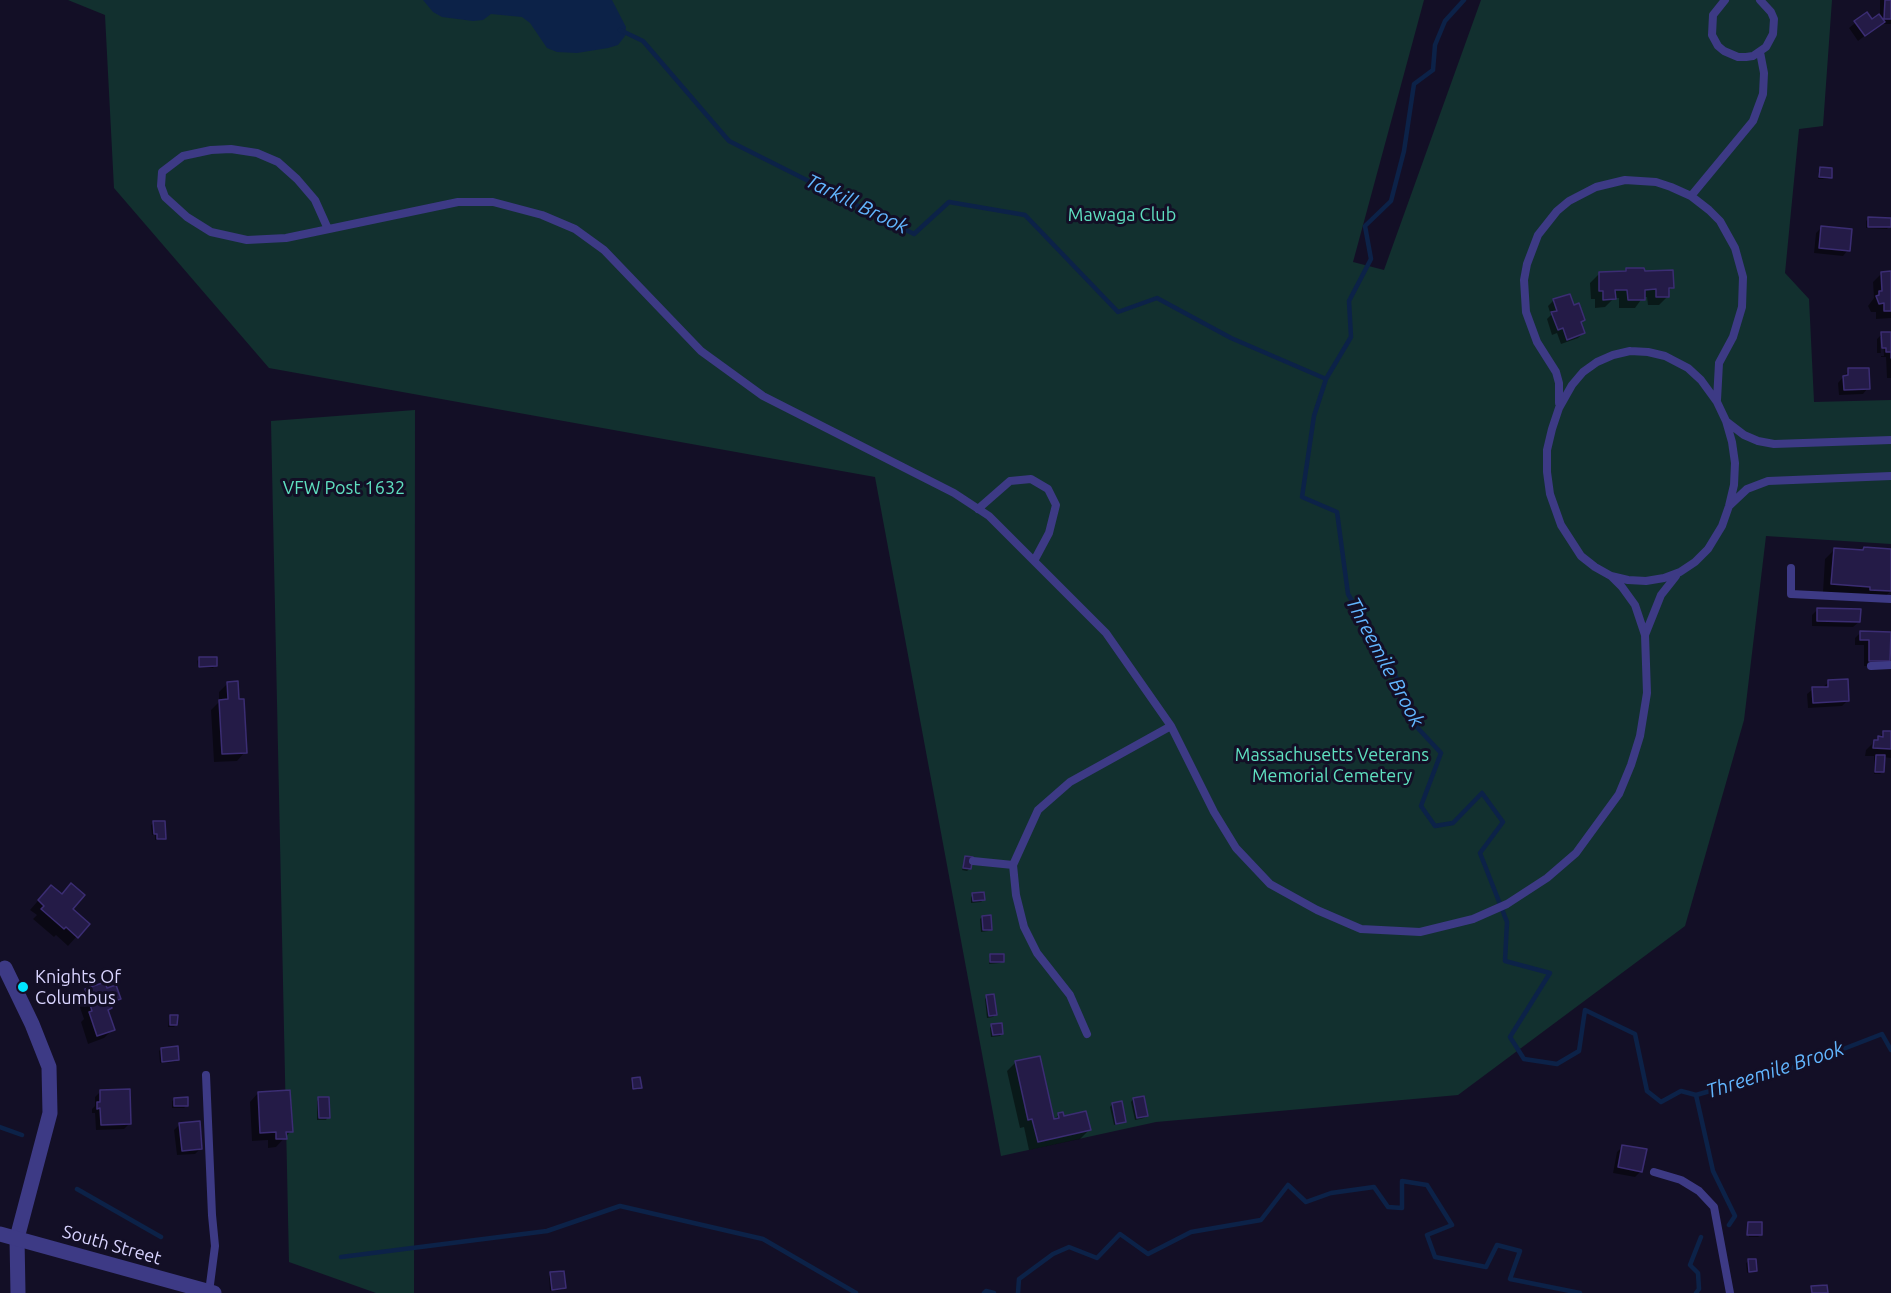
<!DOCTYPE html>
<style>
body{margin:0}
canvas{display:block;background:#130f26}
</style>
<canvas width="1891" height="1293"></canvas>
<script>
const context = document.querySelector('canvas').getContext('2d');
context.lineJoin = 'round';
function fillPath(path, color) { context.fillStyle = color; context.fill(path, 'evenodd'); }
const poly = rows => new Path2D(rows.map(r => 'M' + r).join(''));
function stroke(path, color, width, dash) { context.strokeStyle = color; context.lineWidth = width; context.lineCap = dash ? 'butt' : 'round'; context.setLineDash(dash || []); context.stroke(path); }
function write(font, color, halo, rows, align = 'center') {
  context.font = font + ' Ubuntu,sans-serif'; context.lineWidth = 6; context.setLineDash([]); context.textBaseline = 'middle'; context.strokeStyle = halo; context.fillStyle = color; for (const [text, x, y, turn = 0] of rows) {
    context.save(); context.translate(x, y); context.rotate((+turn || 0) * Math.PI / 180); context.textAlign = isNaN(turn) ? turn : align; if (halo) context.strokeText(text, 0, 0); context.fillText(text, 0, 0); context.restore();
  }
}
const green = poly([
 [68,0,1424,0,1353,262,1384,270,1481,0,1832,0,1823,126,1799,129,1785,273,1809,299,1814,402,1891,400,1891,544,1766,536,1744,720,1685,926,1458,1095,1156,1122,1001,1156,875,477,269,368,114,188,105,15],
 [415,410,414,1293,376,1293,289,1262,271,421]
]);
const water = poly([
 [423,0,612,0,626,27,625,36,618,45,608,48,577,53,557,52,547,48,530,23,522,17,491,14,483,20,473,21,442,17,433,12]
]);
const shadow = poly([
 [1880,0,1891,0,1891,24,1880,24,1858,41,1849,28,1866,14,1871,21,1880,15],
 [1821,169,1830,177,1828,179,1818,179,1818,171],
 [1869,218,1889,227,1887,229,1866,228,1866,221],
 [1821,228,1848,250,1843,256,1814,253,1816,233],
 [1626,270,1643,273,1672,287,1668,292,1668,296,1659,305,1648,305,1647,297,1643,297,1635,308,1619,308,1619,298,1614,298,1605,307,1595,308,1595,299,1591,299,1590,283,1599,274,1623,273],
 [1882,273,1891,273,1891,318,1876,319,1876,312,1871,312,1868,306,1874,298,1873,282],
 [1569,295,1573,307,1584,319,1580,323,1583,333,1578,338,1561,344,1557,333,1552,335,1547,319,1551,315,1548,306,1553,301],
 [1891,333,1891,378,1887,378,1886,357,1881,357,1881,353,1877,353,1877,339,1882,334],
 [1880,337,1883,337,1884,356,1881,356],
 [1849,370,1868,388,1863,394,1839,395,1838,383],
 [1834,550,1891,551,1891,591,1882,599,1823,592,1825,559],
 [1818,609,1859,622,1853,627,1812,626,1812,615],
 [1860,633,1891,644,1889,661,1883,666,1864,666,1864,645,1855,645,1855,638],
 [200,658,215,666,213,668,198,668,197,661],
 [1829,682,1847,701,1842,706,1808,708,1807,694,1813,689,1823,687],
 [228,683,245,752,237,761,214,762,211,710,219,702,219,692],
 [1891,731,1891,758,1883,757,1883,772,1880,774,1874,774,1874,756,1865,756,1866,750,1884,732,1891,733],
 [154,823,164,838,162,840,155,840,155,835,152,835,151,825],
 [966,858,970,868,967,871,962,870],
 [43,895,71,909,88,924,68,946,56,935,54,937,33,919,37,915,30,910],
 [973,895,984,899,981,902,971,903,971,897],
 [982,917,990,929,988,931,981,932,980,919],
 [991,956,1003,961,1000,963,989,964,989,958],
 [86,990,106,990,119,998,107,1011,113,1029,104,1038,88,1044,81,1022,84,1019,77,999],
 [987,997,995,1015,993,1017,987,1018,985,999],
 [171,1016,176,1025,174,1027,168,1027,169,1019],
 [992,1025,1002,1034,1000,1036,991,1037,990,1028],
 [161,1049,178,1060,175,1062,160,1063,159,1051],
 [1016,1062,1052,1121,1059,1115,1089,1130,1080,1139,1029,1150,1024,1127,1020,1128,1007,1071],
 [633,1079,640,1087,638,1090,632,1090,631,1081],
 [100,1092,129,1124,124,1129,96,1130,95,1113,92,1113,92,1109,95,1106,95,1097],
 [258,1093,291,1131,276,1147,268,1148,268,1140,252,1141,250,1102],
 [175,1099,187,1105,184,1108,172,1108,172,1101],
 [319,1099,328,1117,326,1120,317,1120,317,1101],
 [1133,1099,1147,1116,1144,1118,1135,1120,1131,1102],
 [1112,1104,1125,1121,1122,1123,1114,1125,1110,1107],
 [180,1124,201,1148,195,1154,177,1155,174,1130],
 [1623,1146,1641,1171,1635,1177,1613,1173,1617,1152],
 [1761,1223,1761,1235,1758,1237,1749,1237,1748,1224],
 [1749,1261,1755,1270,1747,1273,1746,1263],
 [551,1274,564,1288,562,1290,550,1291,549,1276]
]);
const stream = poly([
 [1464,0,1445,21,1435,45,1433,70,1414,84,1404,151,1391,201,1365,226,1371,259,1349,301,1351,337,1326,379,1314,416,1302,497,1337,512,1348,594,1393,669,1414,724,1441,753,1421,806,1435,826,1453,823,1482,793,1503,822,1480,853,1507,922,1505,961,1550,973,1510,1037,1524,1059,1557,1064,1579,1051,1585,1010,1635,1034,1647,1091,1661,1102,1681,1091,1696,1095,1802,1065,1882,1034,1891,1050],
 [620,30,643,41,729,141,914,234,949,202,1025,215,1118,312,1157,298,1231,338,1326,379],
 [1696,1095,1713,1171,1735,1216,1729,1225],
 [0,1127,22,1135],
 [77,1189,161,1237],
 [341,1257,547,1231,620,1206,763,1239,856,1293],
 [984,1293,986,1291,994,1293],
 [1018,1293,1019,1279,1053,1254,1069,1247,1097,1258,1120,1234,1148,1254,1191,1232,1261,1220,1288,1185,1306,1202,1331,1193,1374,1187,1388,1207,1402,1208,1402,1181,1427,1185,1452,1225,1427,1235,1435,1257,1486,1267,1497,1245,1520,1251,1510,1279,1580,1293],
 [1696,1293,1699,1289,1698,1273,1690,1265,1701,1237]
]);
const building = poly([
 [1885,0,1891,0,1891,19,1884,19,1885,0],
 [1867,12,1872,19,1879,14,1885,22,1865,36,1854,21,1867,12],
 [1820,167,1832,168,1832,178,1819,177,1820,167],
 [1868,217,1891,218,1891,227,1868,227,1868,217],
 [1821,226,1852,229,1850,251,1819,248,1821,226],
 [1626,268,1644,268,1645,271,1673,270,1674,288,1669,288,1669,297,1656,297,1656,289,1645,290,1645,300,1628,300,1627,290,1615,290,1616,299,1603,300,1603,291,1599,291,1599,272,1626,271,1626,268],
 [1891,271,1891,311,1884,311,1884,303,1879,304,1876,296,1879,295,1879,291,1882,291,1881,272,1891,271],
 [1570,294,1574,305,1579,303,1585,320,1581,322,1585,333,1567,340,1563,328,1558,330,1551,312,1557,311,1553,299,1570,294],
 [1881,332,1891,332,1891,358,1891,352,1886,352,1886,348,1882,348,1881,332],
 [1848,368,1869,368,1870,389,1844,390,1843,376,1848,375,1848,368],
 [1864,547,1891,549,1891,591,1870,590,1870,587,1831,584,1834,548,1863,550,1864,547],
 [1817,608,1861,609,1860,622,1817,621,1817,608],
 [1860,631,1891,632,1890,661,1869,661,1869,640,1860,640,1860,631],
 [199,657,217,657,217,666,199,667,199,657],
 [1848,679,1849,701,1813,703,1812,687,1828,687,1828,680,1848,679],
 [238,681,239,699,244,699,247,753,222,754,219,700,228,699,227,682,238,681],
 [1883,731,1891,731,1891,749,1873,748,1874,740,1878,740,1878,736,1883,737,1883,731],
 [1876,755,1885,755,1884,772,1875,772,1876,755],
 [153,821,165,821,166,839,157,839,157,834,154,834,153,821],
 [965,856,973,857,971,869,963,868,965,856],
 [71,883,85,895,73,909,90,924,78,938,66,927,64,929,41,909,44,906,38,900,51,885,62,894,71,883],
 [984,892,985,900,973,901,972,893,984,892],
 [991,915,992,930,983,930,982,916,991,915],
 [990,954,1004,954,1004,962,990,962,990,954],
 [105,982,107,988,116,985,121,999,110,1002,112,1008,108,1010,115,1030,97,1036,89,1012,92,1011,85,989,105,982],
 [994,994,997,1015,989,1016,986,995,994,994],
 [170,1015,178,1015,177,1025,170,1025,170,1015],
 [1002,1023,1003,1034,993,1035,991,1024,1002,1023],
 [178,1046,179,1060,162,1062,161,1048,178,1046],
 [1040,1056,1054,1119,1059,1118,1058,1113,1063,1112,1064,1116,1086,1111,1091,1130,1038,1142,1032,1119,1028,1120,1015,1061,1040,1056],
 [640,1077,642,1088,633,1089,632,1078,640,1077],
 [130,1089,131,1124,101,1125,100,1108,97,1109,97,1102,100,1102,100,1090,130,1089],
 [290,1090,293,1132,286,1132,287,1139,276,1139,276,1132,260,1133,258,1092,290,1090],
 [1144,1096,1148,1116,1137,1118,1133,1098,1144,1096],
 [188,1097,188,1106,174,1106,174,1098,188,1097],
 [318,1097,329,1097,330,1118,319,1118,318,1097],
 [1122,1101,1126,1122,1116,1124,1112,1103,1122,1101],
 [200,1121,202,1149,182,1151,179,1123,200,1121],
 [1622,1145,1647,1149,1642,1172,1618,1167,1622,1145],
 [1748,1222,1762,1222,1762,1235,1747,1235,1748,1222],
 [1748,1259,1756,1259,1757,1271,1749,1272,1748,1259],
 [564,1271,566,1288,552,1290,550,1272,564,1271],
 [1827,1285,1828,1293,1812,1293,1811,1286,1827,1285]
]);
const service = poly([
 [1725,0,1713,15,1712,35,1718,46,1724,51,1738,57,1746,57,1753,56,1766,47,1773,34,1774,19,1771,12,1760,0],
 [1691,196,1753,121,1763,94,1764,73,1760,52],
 [328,229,315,200,297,179,278,162,257,153,231,149,211,150,183,156,162,172,161,186,165,197,187,217,211,232,247,240,286,238,458,202,493,202,542,215,575,229,604,250,701,351,763,396,954,493,989,516,1106,633,1171,726,1070,782,1038,810,1013,865,973,861],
 [1630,351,1648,352,1665,356,1688,368,1701,380,1717,402,1726,421,1732,442,1735,463,1734,485,1729,506,1722,526,1708,549,1695,562,1680,572,1664,578,1646,581,1628,580,1611,576,1595,567,1581,556,1561,525,1550,494,1547,472,1547,450,1552,429,1559,408,1572,385,1583,372,1597,362,1613,355,1630,351],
 [1559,403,1559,383,1556,372,1537,342,1526,312,1524,280,1527,264,1538,235,1557,211,1569,201,1596,187,1625,180,1656,182,1671,187,1691,196,1709,210,1720,221,1735,248,1743,277,1742,307,1733,337,1719,363,1717,400],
 [1727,422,1744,435,1758,441,1774,444,1891,440],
 [1730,505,1747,489,1768,481,1891,476],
 [978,509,1010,481,1031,479,1048,489,1056,505,1049,533,1034,561],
 [1791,568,1791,594,1891,599],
 [1645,635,1661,595,1676,576],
 [1871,666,1891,665],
 [1171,726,1214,812,1236,848,1270,884,1317,910,1361,929,1420,932,1473,919,1507,904,1547,878,1576,853,1619,794,1631,765,1640,736,1647,693,1645,635,1635,605,1622,587,1611,576],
 [1013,865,1016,895,1024,927,1037,953,1070,995,1087,1034],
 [206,1075,212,1215,215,1246,209,1292],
 [1654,1172,1681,1180,1699,1191,1714,1207,1730,1293]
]);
const minor = poly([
 [5,968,32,1024,49,1067,50,1113,17,1238,18,1293]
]);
const tertiary = poly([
 [0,1234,214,1293]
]);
const markers = [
 [23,987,6,"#00e5ff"]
];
const parkNames = [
 ["Mawaga Club",1122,215],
 ["VFW Post 1632",344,488],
 ["Massachusetts Veterans",1332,755],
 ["Memorial Cemetery",1332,776]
];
const poiNames = [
 ["Knights Of",35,977],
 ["Columbus",35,998]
];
const streetNames = [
 ["South Street",112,1245,16]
];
const waterNames = [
 ["Tarkill Brook",857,204,26],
 ["Threemile Brook",1385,662,62],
 ["Threemile Brook",1775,1070,-18]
];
fillPath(green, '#12302f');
fillPath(water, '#0c2248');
fillPath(shadow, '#0007');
stroke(stream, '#0c2248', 4.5);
fillPath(building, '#241b47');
stroke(building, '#3b2d73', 1.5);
stroke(service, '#3d3a85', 8);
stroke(minor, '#3d3a85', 15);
stroke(tertiary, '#3d3a85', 15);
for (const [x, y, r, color] of markers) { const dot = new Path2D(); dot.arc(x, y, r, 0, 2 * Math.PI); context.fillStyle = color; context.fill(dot); stroke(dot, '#130f26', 2); }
write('18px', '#5fe0c0', '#130f26', parkNames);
write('18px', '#d9d4ff', '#130f26', poiNames, 'left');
write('18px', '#d9d4ff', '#130f26', streetNames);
write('italic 20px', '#62b6ff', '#130f26', waterNames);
</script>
